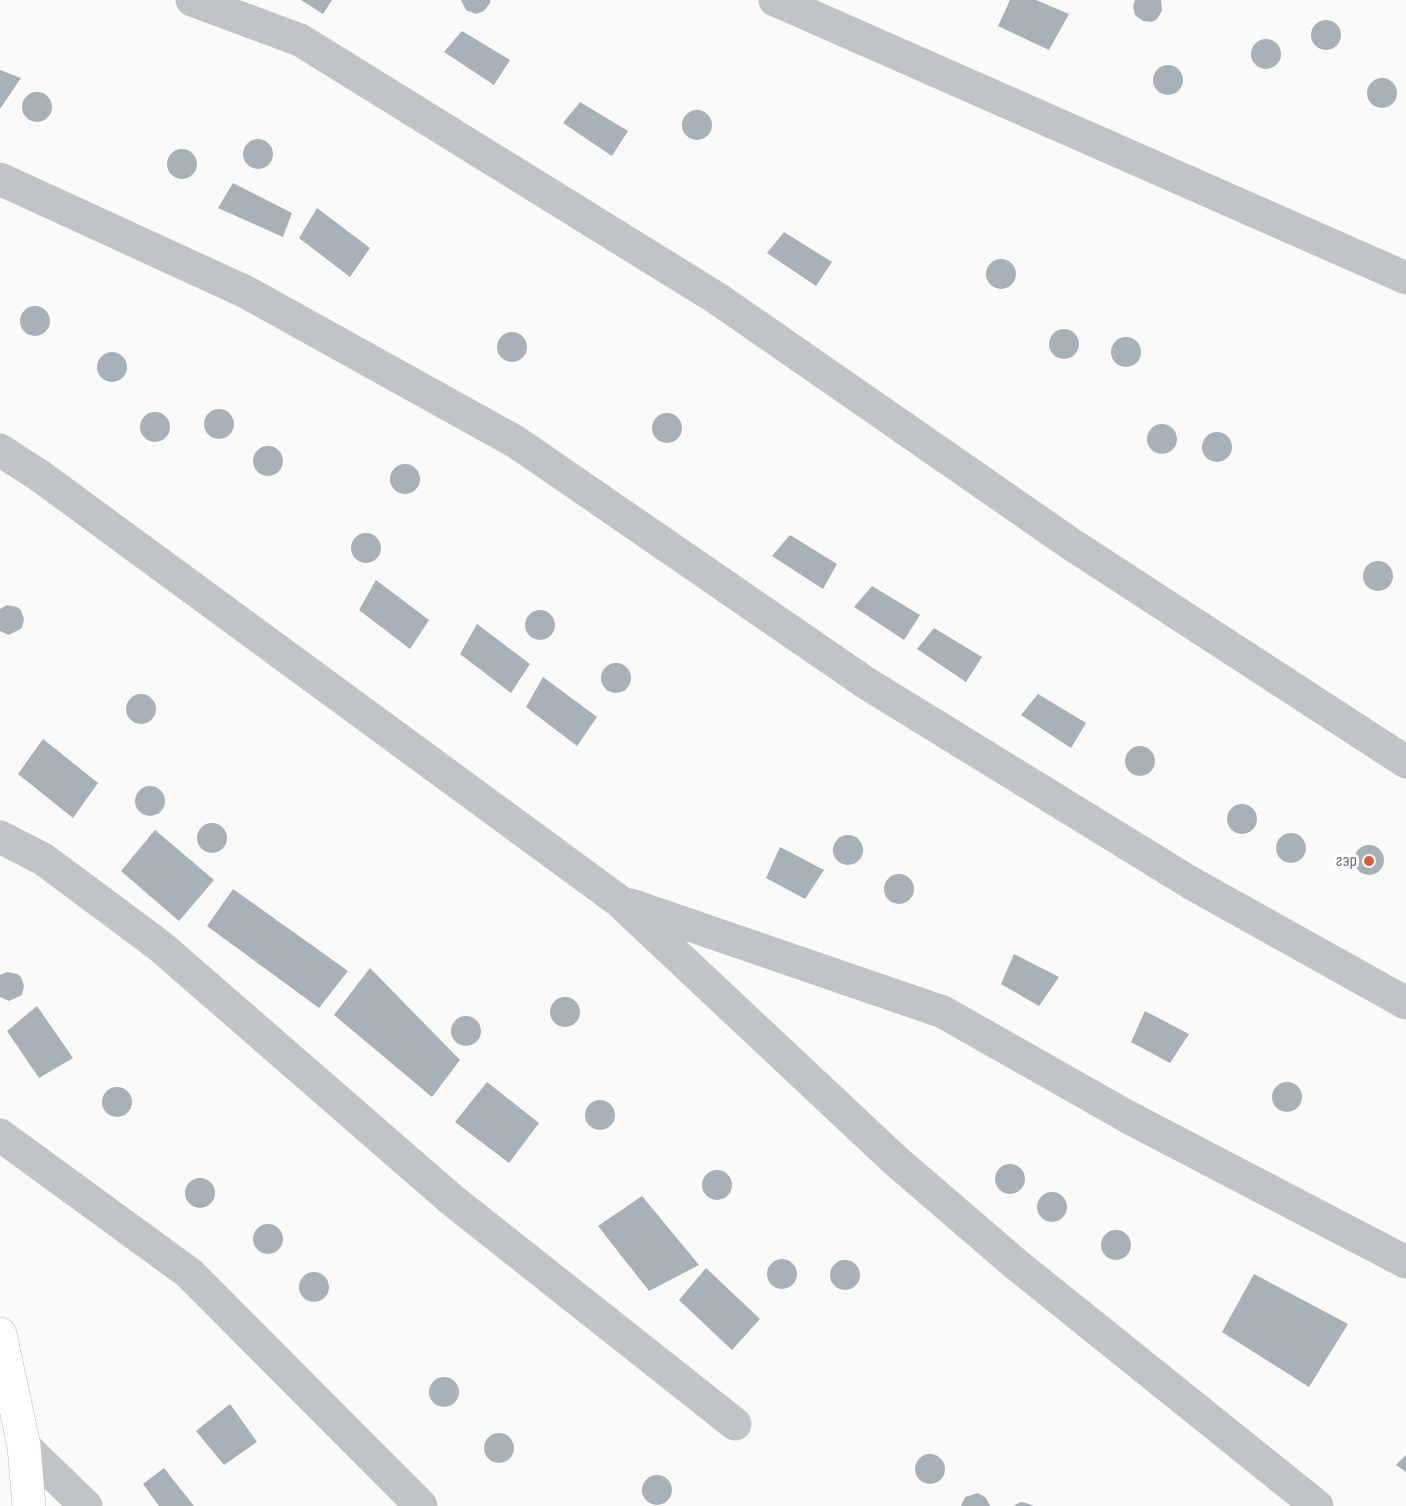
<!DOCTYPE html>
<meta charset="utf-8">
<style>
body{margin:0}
canvas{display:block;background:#fafaf8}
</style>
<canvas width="1406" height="1506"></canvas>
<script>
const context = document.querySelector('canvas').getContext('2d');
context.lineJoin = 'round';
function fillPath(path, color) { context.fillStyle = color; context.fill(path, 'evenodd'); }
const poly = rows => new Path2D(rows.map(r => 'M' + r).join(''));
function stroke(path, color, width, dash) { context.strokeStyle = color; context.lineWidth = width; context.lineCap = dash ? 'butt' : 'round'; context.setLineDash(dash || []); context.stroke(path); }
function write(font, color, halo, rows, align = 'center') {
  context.font = font + ' "Sofia Sans Condensed",sans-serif'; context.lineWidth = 6; context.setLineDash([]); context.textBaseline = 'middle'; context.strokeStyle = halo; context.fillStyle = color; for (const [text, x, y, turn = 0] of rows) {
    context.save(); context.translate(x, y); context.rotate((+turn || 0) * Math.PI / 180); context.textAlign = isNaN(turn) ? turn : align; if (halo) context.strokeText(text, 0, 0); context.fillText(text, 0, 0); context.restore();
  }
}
const building = poly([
 [301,0,332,0,323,14],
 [461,0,490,0,490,3,484,11,476,14,466,10],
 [1010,0,1036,0,1069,14,1049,50,998,26],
 [1135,0,1161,0,1162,11,1157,19,1152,22,1143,21,1135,15,1133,6],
 '1311 35a15 15 0 1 1 30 0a15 15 0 1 1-30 0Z',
 [462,31,510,60,494,85,444,52],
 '1251 54a15 15 0 1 1 30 0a15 15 0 1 1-30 0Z',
 '1153 80a15 15 0 1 1 30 0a15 15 0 1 1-30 0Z',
 [0,70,21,78,0,109],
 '1367 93a15 15 0 1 1 30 0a15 15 0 1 1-30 0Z',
 '22 107a15 15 0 1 1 30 0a15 15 0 1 1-30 0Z',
 [580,102,628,131,612,156,563,123],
 '682 125a15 15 0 1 1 30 0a15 15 0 1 1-30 0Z',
 '243 154a15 15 0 1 1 30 0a15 15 0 1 1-30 0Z',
 '167 164a15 15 0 1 1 30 0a15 15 0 1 1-30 0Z',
 [233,183,292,213,283,237,218,208],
 [317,208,370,248,350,277,299,238],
 [784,232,832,262,816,286,767,253],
 '986 274a15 15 0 1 1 30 0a15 15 0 1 1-30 0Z',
 '20 321a15 15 0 1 1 30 0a15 15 0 1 1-30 0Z',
 '1049 344a15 15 0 1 1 30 0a15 15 0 1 1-30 0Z',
 '497 347a15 15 0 1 1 30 0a15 15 0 1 1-30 0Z',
 '1111 352a15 15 0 1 1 30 0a15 15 0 1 1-30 0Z',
 '97 367a15 15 0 1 1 30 0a15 15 0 1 1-30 0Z',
 '204 424a15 15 0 1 1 30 0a15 15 0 1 1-30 0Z',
 '140 427a15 15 0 1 1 30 0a15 15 0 1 1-30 0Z',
 '652 428a15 15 0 1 1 30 0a15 15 0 1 1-30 0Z',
 '1147 439a15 15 0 1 1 30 0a15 15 0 1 1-30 0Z',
 '1202 447a15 15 0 1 1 30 0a15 15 0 1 1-30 0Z',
 '253 461a15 15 0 1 1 30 0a15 15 0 1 1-30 0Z',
 '390 479a15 15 0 1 1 30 0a15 15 0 1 1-30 0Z',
 '351 548a15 15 0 1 1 30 0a15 15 0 1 1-30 0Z',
 [790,535,837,564,823,589,772,556],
 '1363 576a15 15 0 1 1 30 0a15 15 0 1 1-30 0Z',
 [376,580,429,620,410,649,359,610],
 [872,586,920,615,904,640,854,607],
 [7,605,17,607,21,610,24,619,22,628,9,635,0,631,0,609],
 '525 625a15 15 0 1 1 30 0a15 15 0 1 1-30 0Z',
 [477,624,530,664,511,693,460,654],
 [934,628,982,657,966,682,917,649],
 '601 678a15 15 0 1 1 30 0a15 15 0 1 1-30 0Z',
 [543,677,597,717,577,746,526,707],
 [1038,694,1086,723,1071,748,1021,715],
 '126 709a15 15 0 1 1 30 0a15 15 0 1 1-30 0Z',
 [43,739,98,783,73,818,18,774],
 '1125 761a15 15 0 1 1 30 0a15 15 0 1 1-30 0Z',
 '135 801a15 15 0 1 1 30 0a15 15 0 1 1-30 0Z',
 '1227 819a15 15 0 1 1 30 0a15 15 0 1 1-30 0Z',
 '197 838a15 15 0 1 1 30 0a15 15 0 1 1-30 0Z',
 [155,830,214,880,179,921,121,871],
 '1276 848a15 15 0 1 1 30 0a15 15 0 1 1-30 0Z',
 '833 850a15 15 0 1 1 30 0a15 15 0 1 1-30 0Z',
 '1354 860a15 15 0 1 1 30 0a15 15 0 1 1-30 0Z',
 [780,847,824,870,805,899,766,878],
 '884 889a15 15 0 1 1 30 0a15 15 0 1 1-30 0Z',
 [233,889,348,971,319,1008,207,926],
 [1014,954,1059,977,1039,1006,1001,984],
 [370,968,460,1060,432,1097,334,1015],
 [7,972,17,974,21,977,24,986,22,995,9,1001,0,997,0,975],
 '550 1012a15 15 0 1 1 30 0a15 15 0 1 1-30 0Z',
 [37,1006,73,1058,39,1078,7,1031],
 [1145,1011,1189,1034,1170,1063,1131,1042],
 '451 1031a15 15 0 1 1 30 0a15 15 0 1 1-30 0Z',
 [487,1082,539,1123,509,1163,455,1122],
 '1272 1097a15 15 0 1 1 30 0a15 15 0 1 1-30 0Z',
 '102 1102a15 15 0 1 1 30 0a15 15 0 1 1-30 0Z',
 '585 1115a15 15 0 1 1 30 0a15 15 0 1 1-30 0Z',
 '995 1179a15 15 0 1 1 30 0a15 15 0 1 1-30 0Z',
 '702 1185a15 15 0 1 1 30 0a15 15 0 1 1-30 0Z',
 '185 1193a15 15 0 1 1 30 0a15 15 0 1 1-30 0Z',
 '1037 1207a15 15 0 1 1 30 0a15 15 0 1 1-30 0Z',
 [642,1196,699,1265,649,1291,598,1226],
 '253 1239a15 15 0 1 1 30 0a15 15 0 1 1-30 0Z',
 '1101 1245a15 15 0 1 1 30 0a15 15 0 1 1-30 0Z',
 '767 1274a15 15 0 1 1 30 0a15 15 0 1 1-30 0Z',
 '830 1275a15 15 0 1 1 30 0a15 15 0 1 1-30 0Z',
 [706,1268,760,1319,732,1350,679,1300],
 '299 1287a15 15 0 1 1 30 0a15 15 0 1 1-30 0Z',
 [1254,1274,1348,1324,1309,1387,1222,1332],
 '429 1392a15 15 0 1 1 30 0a15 15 0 1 1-30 0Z',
 [230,1404,257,1442,224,1465,196,1431],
 '484 1448a15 15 0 1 1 30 0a15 15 0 1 1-30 0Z',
 '915 1469a15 15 0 1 1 30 0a15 15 0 1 1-30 0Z',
 [1406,1455,1406,1472,1396,1465],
 [164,1468,194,1506,159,1506,143,1484],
 '642 1490a15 15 0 1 1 30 0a15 15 0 1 1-30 0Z',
 [978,1493,986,1498,990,1506,961,1506,965,1497],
 [1021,1502,1026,1503,1034,1506,1013,1506]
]);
const street = poly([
 [192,0,300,40,718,299,1071,544,1406,762],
 [775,0,1406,278],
 [0,179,246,292,516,442,866,683,1191,883,1406,1003],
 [0,450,40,476,619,901,896,1161,1017,1265,1317,1506],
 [0,837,43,859,160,946,452,1200,735,1424],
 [631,905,943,1012,1128,1117,1406,1262],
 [0,1135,189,1273,421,1506],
 [24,1446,86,1506]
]);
const secondary = poly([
 [0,1334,24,1446,29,1506]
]);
const markers = [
 [1369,861,6,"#da5b37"]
];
const poiNames = [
 ["гэр",1357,861]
];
fillPath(building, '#a8b1b7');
stroke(secondary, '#b4babe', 34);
stroke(street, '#bfc4c7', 33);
stroke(secondary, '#fff', 33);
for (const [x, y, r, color] of markers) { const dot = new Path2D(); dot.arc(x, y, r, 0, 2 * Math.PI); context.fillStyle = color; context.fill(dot); stroke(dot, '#fff', 2); }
write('18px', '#667681', '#fff', poiNames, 'right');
</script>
